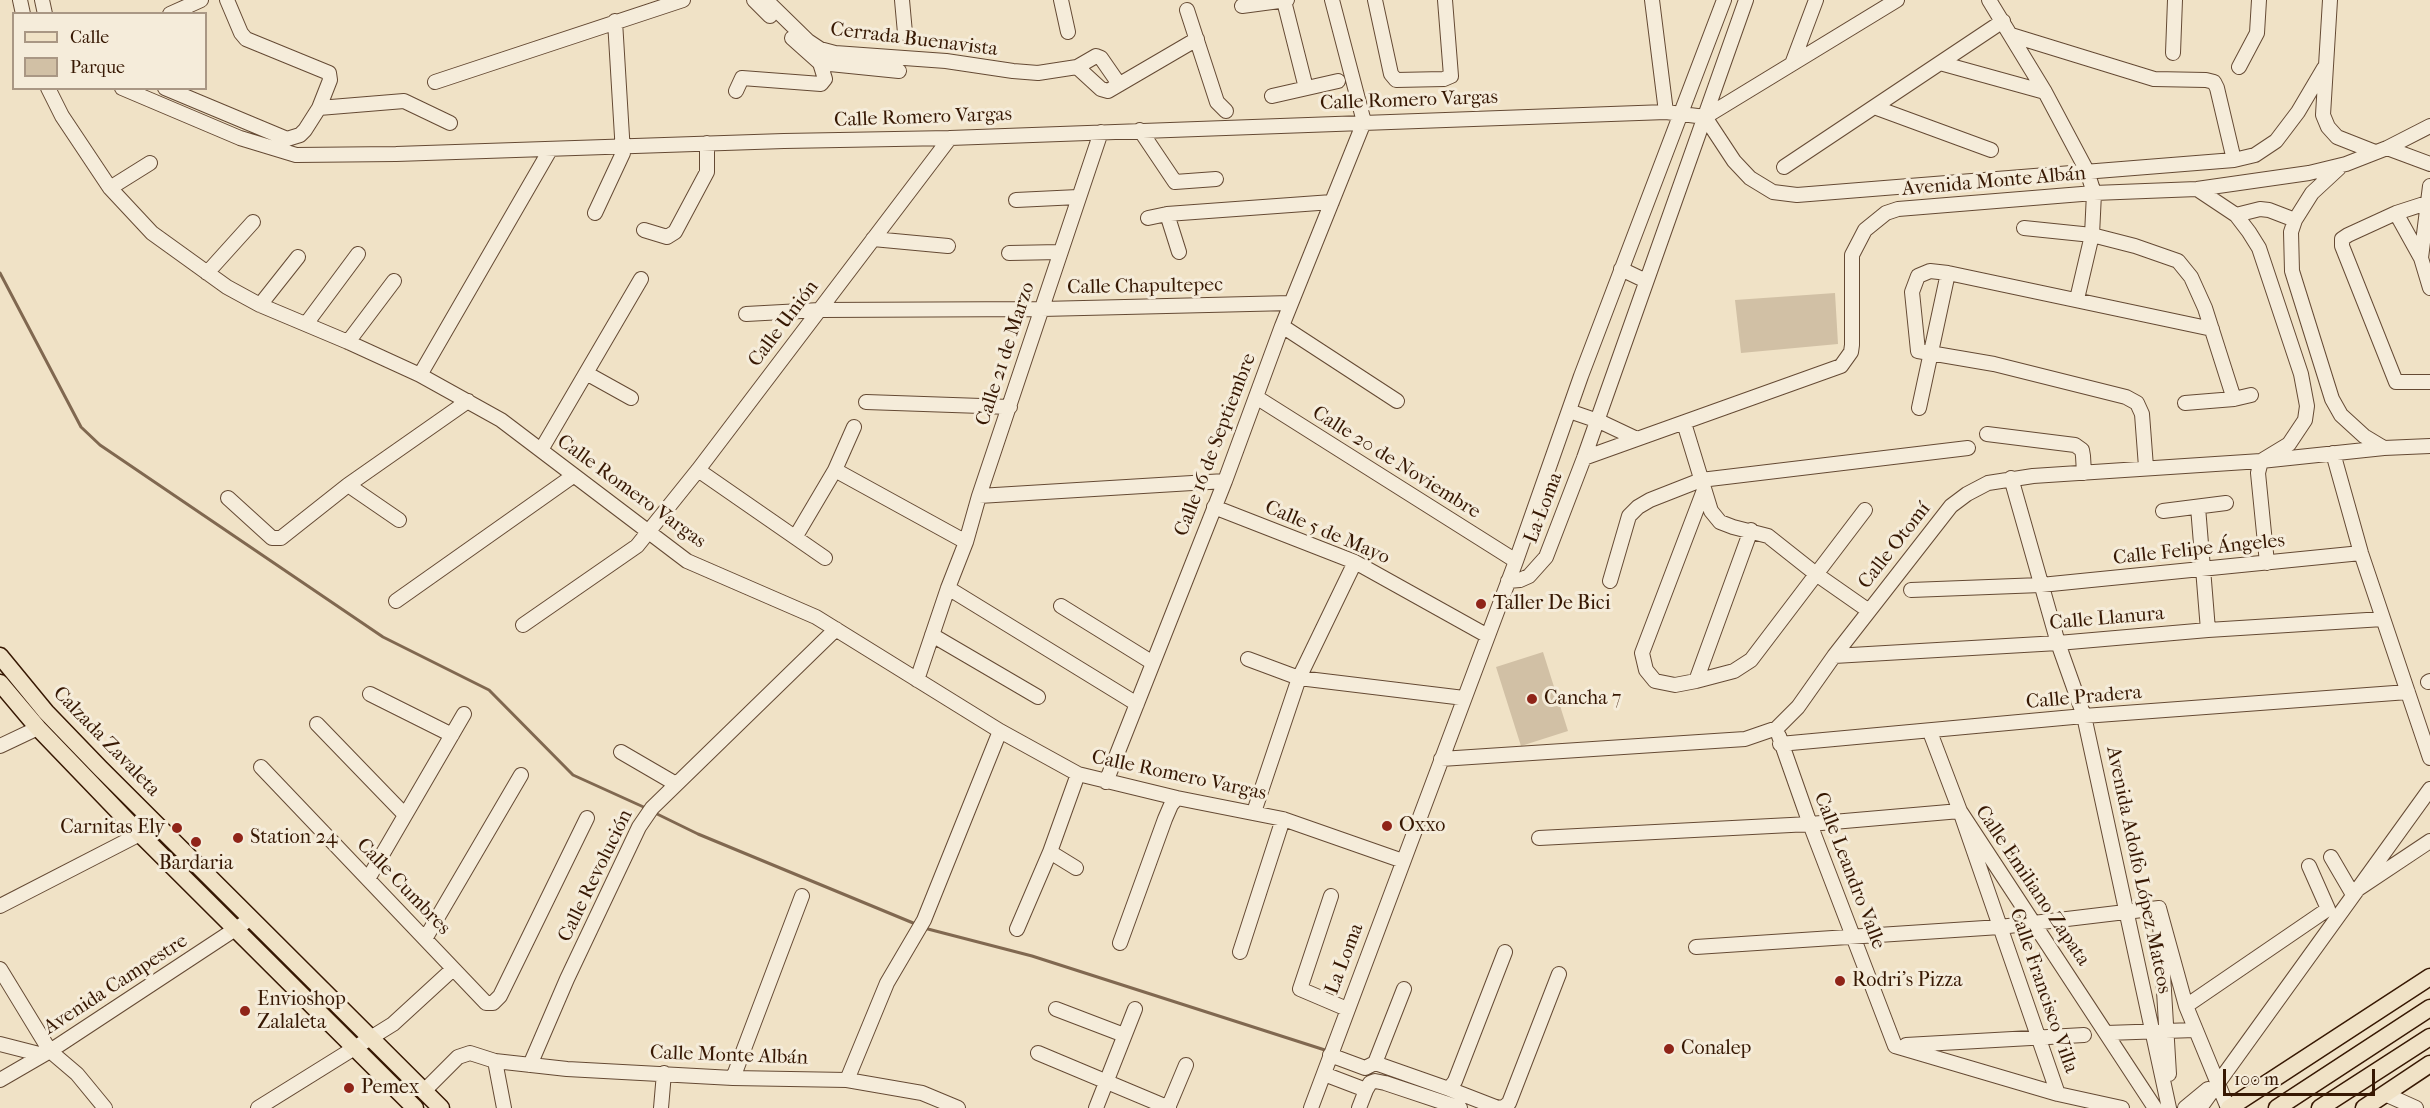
<!DOCTYPE html>
<meta charset="utf-8">
<style>
body{margin:0}
#map{position:relative;width:2430px;height:1108px;overflow:hidden;background:#f0e2c6;font-family:"IM FELL French Canon",serif}
canvas{display:block}
.legend{position:absolute;left:12px;top:12px;width:195px;height:78px;box-sizing:border-box;background:#f5ecda;border:2px solid #a99784;margin:0;padding:8px 10px;list-style:none;font-size:18px;color:#371803}
.legend li{display:flex;align-items:center;gap:12px;height:30px}
.legend b{width:30px;border:2px solid #a99784}
.scale{position:absolute;left:2223px;top:1069px;width:152px;height:27px;box-sizing:border-box;border:3px solid #371803;border-top:0;padding-left:8px;font-size:18px;line-height:21px;white-space:nowrap;color:#371803;-webkit-text-stroke:4px #f5ecda;paint-order:stroke}
</style>
<div id="map">
<canvas width="2430" height="1108"></canvas>
<ul class="legend">
<li><b style="height:8px;background:#f0e2c6"></b>Calle</li>
<li><b style="height:16px;background:#d1c0a5"></b>Parque</li>
</ul>
<div class="scale">100 m</div>
</div>
<script>
const context = document.querySelector('canvas').getContext('2d');
context.lineJoin = 'round';
function fillPath(path, color) { context.fillStyle = color; context.fill(path, 'evenodd'); }
const poly = rows => new Path2D(rows.map(r => 'M' + r).join(''));
function stroke(path, color, width, dash) { context.strokeStyle = color; context.lineWidth = width; context.lineCap = dash ? 'butt' : 'round'; context.setLineDash(dash || []); context.stroke(path); }
function write(font, color, halo, rows, align = 'center') {
  context.font = font + ' "IM FELL French Canon",serif'; context.lineWidth = 6; context.setLineDash([]); context.textBaseline = 'middle'; context.strokeStyle = halo; context.fillStyle = color; for (const [text, x, y, turn = 0] of rows) {
    context.save(); context.translate(x, y); context.rotate((+turn || 0) * Math.PI / 180); context.textAlign = isNaN(turn) ? turn : align; if (halo) context.strokeText(text, 0, 0); context.fillText(text, 0, 0); context.restore();
  }
}
const green = poly([
 [1835,293,1838,344,1741,353,1735,300],
 [1543,652,1568,731,1521,746,1496,667]
]);
const stream = poly([
 [0,273,81,427,100,445,383,637,489,690,573,775,648,809],
 [653,812,698,834,918,925],
 [924,928,1032,956,1328,1051]
]);
const minor = poly([
 [20,0,23,14],
 [42,0,45,14],
 [754,0,770,16],
 [766,0,808,41,820,49,835,53,946,61,1013,71,1038,73,1077,67,1096,56,1101,58,1119,84],
 [902,0,905,33],
 [1061,0,1068,32],
 [1332,0,1364,122],
 [1375,0,1391,74,1396,80,1444,79,1451,76,1445,0],
 [1652,0,1666,112,1705,117],
 [1989,0,2045,92,2087,171,2094,193,2092,235,2077,299],
 [2330,0,2323,115,2328,127,2337,137,2375,152],
 [1284,1,1306,88],
 [1242,6,1287,0],
 [1187,10,1217,102,1226,111],
 [170,14,201,0],
 [2011,35,2154,79,2206,80,2214,82,2217,88,2234,160],
 [792,38,820,63,899,71],
 [2173,53,2175,0],
 [1940,63,2045,92],
 [1792,64,1816,0],
 [1077,67,1101,89,1108,91,1197,39],
 [2239,67,2257,33,2259,0],
 [435,82,683,0],
 [48,88,62,116,110,188,152,233,227,287,260,305,348,342,420,375,501,420,687,561,816,617,1000,731,1078,774,1177,798,1283,819,1403,861],
 [122,88,240,138,296,155,396,154,784,141,950,138,1666,112],
 [165,88,287,139,300,135,305,130,319,108,330,80,329,73,246,39,241,33,227,0],
 [736,91,742,78,821,84,825,79,820,63],
 [1272,96,1338,81],
 [1874,107,1991,150],
 [319,108,404,101,450,123],
 [1705,117,1734,161,1750,178,1773,192,1797,195,2234,160,2255,155,2276,141,2298,112,2324,68],
 [1705,117,1897,0],
 [1140,130,1175,182,1216,179],
 [2387,148,2430,164],
 [1784,167,2003,21],
 [2339,168,2312,193,2295,220,2291,232,2292,271,2332,399,2341,415,2364,436,2384,448],
 [2430,186,2421,258,2430,288],
 [110,188,150,163],
 [2197,189,2236,215,2249,232,2259,248,2301,374,2307,406,2305,420,2289,444,2261,461,2258,473,2267,563],
 [1016,200,1078,197],
 [2430,202,2396,213,2348,235,2342,239,2342,246,2396,382,2430,382],
 [595,213,623,153,615,21],
 [2396,213,2421,258],
 [1167,214,1179,252],
 [2236,215,2260,209,2269,210,2295,220],
 [1148,218,1167,214,1332,202],
 [2024,228,2092,235,2135,246,2178,261,2191,277,2205,308,2234,399],
 [644,230,667,237,675,232,707,172,707,143],
 [873,239,948,246],
 [1009,253,1060,252],
 [1621,269,1646,281],
 [207,273,253,222],
 [260,305,298,257],
 [746,314,820,310,1042,309,1291,303],
 [306,324,358,254],
 [1282,326,1397,401],
 [348,342,394,281],
 [586,373,631,398],
 [420,375,550,150],
 [1256,397,1516,561],
 [866,402,1010,407],
 [2185,403,2234,399,2251,395],
 [1919,408,1948,273],
 [1569,411,1601,422,1637,439],
 [1684,423,1711,511,1720,522,1733,527,1768,536,1816,574,1869,611],
 [1987,434,2075,445,2082,450,2083,456,2084,473],
 [541,450,641,279],
 [2333,453,2361,553,2430,758],
 [1584,458,1841,366,1851,352,1852,345,1852,255,1865,230,1886,213,1898,209,2094,193,2197,189,2309,173,2346,164,2387,148,2430,126],
 [2146,467,2142,414,2137,403,2126,397,1994,364,1918,351,1912,292,1918,276,1930,271,1948,273,2212,329],
 [698,470,825,558],
 [835,470,966,542],
 [2011,478,2058,643,2084,716,2169,1108],
 [348,485,399,520],
 [1704,490,1642,653,1646,670,1655,681,1675,685,1696,681,1734,671,1751,660,1865,510],
 [979,496,1225,481],
 [228,498,272,538,281,538,348,485,468,401],
 [1214,507,1355,562,1486,635],
 [2198,507,2208,630],
 [2163,511,2226,503],
 [796,536,835,470,854,427],
 [1508,581,1520,580,1529,576,1546,557,1584,458,1746,0],
 [1610,581,1629,516,1638,507,1650,500,1701,480,1968,448],
 [948,588,1137,704],
 [1911,590,2041,585,2361,553],
 [396,601,573,476],
 [1061,606,1153,663],
 [523,625,637,546,698,470,950,138],
 [932,635,1038,697],
 [1834,656,2058,643,2208,630,2383,619],
 [1248,659,1299,678,1464,698],
 [917,680,948,588,966,542,979,496,1101,132],
 [1696,681,1751,530],
 [2428,682,2430,681],
 [370,694,452,735],
 [317,724,405,815],
 [1930,732,1960,811,2058,1094],
 [1779,736,1810,824,1895,1046],
 [1780,744,2084,716,2408,692],
 [0,746,38,728],
 [621,752,676,784],
 [1441,759,1745,739,1777,728,1798,707,1834,656,1951,506,1967,494,1988,483,2033,476,2261,461,2384,448,2430,446],
 [261,767,486,1003,493,1003,500,996,587,818],
 [1106,782,1225,481,1282,326,1364,122],
 [1254,812,1299,678,1355,562],
 [1539,838,1810,824,1960,811,2155,1108],
 [2331,857,2352,893,2430,841],
 [1076,868,1050,852,1078,774],
 [368,879,464,714],
 [1331,896,1300,989,1347,1009],
 [0,906,140,834],
 [1017,929,1050,852],
 [425,939,521,775],
 [1120,943,1165,819,1171,805,1177,798],
 [1696,947,2000,927,2159,908],
 [1240,952,1283,819],
 [0,969,50,1051,77,1074,105,1108],
 [2186,1006,2328,909,2309,866],
 [1056,1009,1124,1035],
 [2106,1033,2195,1030],
 [0,1044,43,1055],
 [1906,1045,2084,1035],
 [1895,1046,2058,1094,2122,1108],
 [1038,1053,1169,1108],
 [1330,1055,1365,1068,1375,1063,1404,989],
 [495,1061,504,1108],
 [1375,1063,1449,1089,1455,1081,1505,952],
 [530,1065,567,979,639,827,652,808,836,629],
 [1324,1074,1366,1090,1359,1108],
 [2169,1074,2159,908,2186,1006,2228,1108],
 [733,1078,802,896],
 [0,1080,50,1051,243,924],
 [847,1080,887,983,924,920,1000,731],
 [1449,1089,1498,1108,1504,1107,1509,1103,1559,974],
 [1366,1090,1370,1083,1375,1081,1385,1083,1460,1108],
 [424,1091,458,1057,470,1053,495,1061,567,1069,733,1078,847,1080,922,1093,958,1108],
 [2385,1094,2416,1108],
 [258,1108,393,1024,453,969],
 [661,1108,664,1073],
 [1096,1108,1135,1009],
 [1168,1108,1186,1065],
 [1311,1108,1516,561,1581,376,1724,0],
 [2185,1108,2208,1089],
 [2200,1108,2430,789]
]);
const major = poly([
 [0,656,46,712,100,768,441,1108],
 [0,683,38,728,140,834,415,1108],
 [2229,1108,2430,977],
 [2277,1108,2430,1008],
 [2320,1108,2430,1037],
 [2364,1108,2430,1064]
]);
const markers = [
 [1481,604,6,"#8f2418"],
 [1532,699,6,"#8f2418"],
 [1387,826,6,"#8f2418"],
 [177,828,6,"#8f2418"],
 [238,838,6,"#8f2418"],
 [196,842,6,"#8f2418"],
 [1840,981,6,"#8f2418"],
 [245,1011,6,"#8f2418"],
 [1669,1049,6,"#8f2418"],
 [349,1088,6,"#8f2418"]
];
const streetNames = [
 ["Cerrada Buenavista",914,40,7],
 ["Calle Romero Vargas",1409,101,-2],
 ["Calle Romero Vargas",923,118,-2],
 ["Avenida Monte Albán",1994,182,-5],
 ["Calle Chapultepec",1145,287,-1],
 ["Calle Unión",784,324,-53],
 ["Calle 21 de Marzo",1006,354,-72],
 ["Calle 16 de Septiembre",1216,445,-69],
 ["Calle 20 de Noviembre",1396,463,32],
 ["Calle Romero Vargas",631,492,36],
 ["La Loma",1544,508,-69],
 ["Calle 5 de Mayo",1327,533,23],
 ["Calle Otomí",1895,546,-52],
 ["Calle Felipe Ángeles",2199,550,-6],
 ["Calle Llanura",2107,619,-5],
 ["Calle Pradera",2084,698,-5],
 ["Calzada Zavaleta",106,742,46],
 ["Calle Romero Vargas",1179,776,12],
 ["Avenida Adolfo López Mateos",2138,870,78],
 ["Calle Leandro Valle",1849,871,69],
 ["Calle Revolución",596,876,-64],
 ["Calle Emiliano Zapata",2032,886,56],
 ["Calle Cumbres",403,887,46],
 ["La Loma",1345,959,-69],
 ["Avenida Campestre",116,985,-33],
 ["Calle Francisco Villa",2043,991,71],
 ["Calle Monte Albán",729,1056,2]
];
const poiNames = [
 ["Taller De Bici",1493,604],
 ["Cancha 7",1544,699],
 ["Oxxo",1399,826],
 ["Carnitas Ely",165,828,"right"],
 ["Station 24",250,838],
 ["Bardaria",196,864,"center"],
 ["Rodri's Pizza",1852,981],
 ["Envioshop",257,1000],
 ["Zalaleta",257,1023],
 ["Conalep",1681,1049],
 ["Pemex",361,1088]
];
fillPath(green, '#d1c0a5');
stroke(stream, '#806850', 3);
stroke(minor, '#654a34', 16);
stroke(major, '#371803', 19);
stroke(minor, '#f5ecda', 14);
stroke(major, '#f0e2c6', 16);
for (const [x, y, r, color] of markers) { const dot = new Path2D(); dot.arc(x, y, r, 0, 2 * Math.PI); context.fillStyle = color; context.fill(dot); stroke(dot, '#f5ecda', 2); }
write('20px', '#371803', '#f5ecda', streetNames);
write('20px', '#371803', '#f5ecda', poiNames, 'left');
</script>
